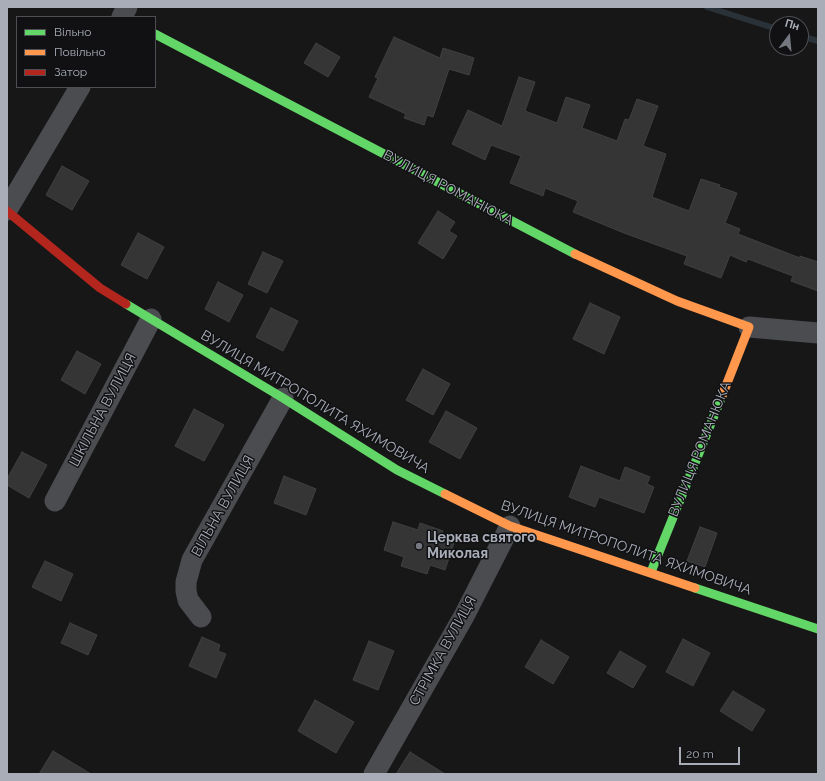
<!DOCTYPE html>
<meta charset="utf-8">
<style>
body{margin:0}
#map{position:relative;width:825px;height:781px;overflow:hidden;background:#171717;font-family:Raleway,sans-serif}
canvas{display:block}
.frame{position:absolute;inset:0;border:8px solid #a8adb8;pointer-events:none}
.legend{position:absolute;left:16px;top:16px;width:140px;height:72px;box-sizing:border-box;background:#111113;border:1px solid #4d4f55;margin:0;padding:5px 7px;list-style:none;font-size:12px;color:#a8adb8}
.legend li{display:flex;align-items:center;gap:8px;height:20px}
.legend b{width:20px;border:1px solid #4d4f55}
.north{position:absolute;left:769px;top:16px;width:40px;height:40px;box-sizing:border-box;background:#111113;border:1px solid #4d4f55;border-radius:50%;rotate:16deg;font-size:11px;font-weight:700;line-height:16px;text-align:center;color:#a8adb8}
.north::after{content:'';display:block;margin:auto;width:14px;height:18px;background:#757880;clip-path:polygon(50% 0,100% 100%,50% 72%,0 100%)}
.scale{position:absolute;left:679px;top:747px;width:61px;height:18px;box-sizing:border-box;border:2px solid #a8adb8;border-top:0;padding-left:5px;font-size:12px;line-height:14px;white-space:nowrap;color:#a8adb8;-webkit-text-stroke:3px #111113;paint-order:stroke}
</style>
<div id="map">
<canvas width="825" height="781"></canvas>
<div class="frame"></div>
<ul class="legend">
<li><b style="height:5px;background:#63d668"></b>Вільно</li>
<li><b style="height:5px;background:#ff974d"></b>Повільно</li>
<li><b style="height:5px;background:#b3261e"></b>Затор</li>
</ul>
<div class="north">Пн</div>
<div class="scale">20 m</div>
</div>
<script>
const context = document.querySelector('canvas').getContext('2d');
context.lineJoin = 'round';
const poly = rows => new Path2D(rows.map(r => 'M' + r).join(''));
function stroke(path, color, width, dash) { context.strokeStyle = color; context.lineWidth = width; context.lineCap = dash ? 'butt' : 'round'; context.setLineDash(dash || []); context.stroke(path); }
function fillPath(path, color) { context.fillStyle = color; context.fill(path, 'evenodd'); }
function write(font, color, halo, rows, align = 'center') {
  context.font = font + ' Raleway,sans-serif'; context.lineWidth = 3; context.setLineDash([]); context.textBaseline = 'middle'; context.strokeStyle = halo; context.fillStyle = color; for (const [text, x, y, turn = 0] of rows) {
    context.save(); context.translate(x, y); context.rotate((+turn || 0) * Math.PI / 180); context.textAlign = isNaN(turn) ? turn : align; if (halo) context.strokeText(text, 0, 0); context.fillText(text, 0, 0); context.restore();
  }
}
const stream = poly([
 [707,7,777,29],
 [801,36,818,41]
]);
const building = poly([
 [394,37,440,58,443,48,474,58,469,75,449,69,433,117,427,115,424,125,404,118,406,114,369,97,378,78,375,77,394,37],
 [316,43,340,57,328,77,304,63,316,43],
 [519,77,535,82,525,111,557,123,566,97,590,105,582,128,617,141,625,119,629,120,637,99,658,106,643,146,666,154,652,197,689,211,701,179,720,185,719,187,737,193,725,223,740,229,738,234,800,258,800,256,818,262,818,291,791,281,793,276,748,259,746,262,730,255,721,278,684,264,687,256,624,233,573,212,578,201,545,188,543,196,510,183,521,156,491,145,485,160,452,144,468,110,502,126,519,77],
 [62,166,89,181,72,210,46,195,62,166],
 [438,211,455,222,449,231,457,236,443,259,418,243,438,211],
 [138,233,164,247,147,279,121,265,138,233],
 [263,252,283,261,267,293,248,284,263,252],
 [218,282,243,295,229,322,205,309,218,282],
 [590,303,620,317,604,354,573,339,590,303],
 [271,308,298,321,283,351,256,337,271,308],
 [77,351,101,364,85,394,61,380,77,351],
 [423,369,450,384,433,415,406,400,423,369],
 [194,409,224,425,204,461,175,446,194,409],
 [446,411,477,428,460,459,429,442,446,411],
 [22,452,47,465,29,498,7,485,7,479,22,452],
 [581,466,620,481,625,467,650,477,647,484,654,487,644,513,599,497,595,507,569,497,581,466],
 [284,476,316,489,306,515,274,503,284,476],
 [393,522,418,530,420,523,443,531,440,538,454,543,445,570,430,565,427,574,401,566,404,557,384,550,393,522],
 [700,527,717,533,705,567,687,561,700,527],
 [45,561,73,574,61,601,32,587,45,561],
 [70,623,97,635,88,655,61,643,70,623],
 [202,637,220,645,218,651,226,654,216,678,189,666,202,637],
 [683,639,710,653,693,686,666,672,683,639],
 [541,640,569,657,553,684,525,667,541,640],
 [369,641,394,651,378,690,353,680,369,641],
 [620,651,646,666,633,688,607,673,620,651],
 [733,691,765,710,752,731,720,711,733,691],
 [315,700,354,722,336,753,298,731,315,700],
 [53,751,91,774,39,774,53,751],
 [410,752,445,774,396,774,410,752]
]);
const street = poly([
 [122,17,127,7],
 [7,210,80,87],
 [749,327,818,333],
 [55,501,151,319],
 [201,617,188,600,186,591,186,582,192,560,283,398],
 [374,774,464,616,510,526]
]);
const fast = poly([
 [155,34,575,254],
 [126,304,283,398,397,470,445,494],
 [651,572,722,396],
 [695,588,818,629]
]);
const slow = poly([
 [575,254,677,301,749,327,722,396],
 [445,494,510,526,695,588]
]);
const jam = poly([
 [7,211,100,288,126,304]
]);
const markers = [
 [419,546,4,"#757880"]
];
const streetNames = [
 ["ВУЛИЦЯ РОМАНЮКА",448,188,28],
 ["ВУЛИЦЯ МИТРОПОЛИТА ЯХИМОВИЧА",315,402,31],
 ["ШКІЛЬНА ВУЛИЦЯ",103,410,-62],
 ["ВУЛИЦЯ РОМАНЮКА",700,449,-68],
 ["ВІЛЬНА ВУЛИЦЯ",223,506,-61],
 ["ВУЛИЦЯ МИТРОПОЛИТА ЯХИМОВИЧА",626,548,19],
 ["СТРІМКА ВУЛИЦЯ",443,651,-61]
];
const poiNames = [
 ["Церква святого",427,538],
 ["Миколая",427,554]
];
stroke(stream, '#2a3239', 6);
fillPath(building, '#353536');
stroke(building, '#3f4043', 1);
stroke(street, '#4b4c50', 21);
stroke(fast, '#63d668', 9);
stroke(slow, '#ff974d', 9);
stroke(jam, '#b3261e', 9);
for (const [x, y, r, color] of markers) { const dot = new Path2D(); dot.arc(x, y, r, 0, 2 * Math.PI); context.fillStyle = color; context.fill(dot); stroke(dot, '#111113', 1.5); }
write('14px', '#a8adb8', '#111113', streetNames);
write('bold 14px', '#a8adb8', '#111113', poiNames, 'left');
</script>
